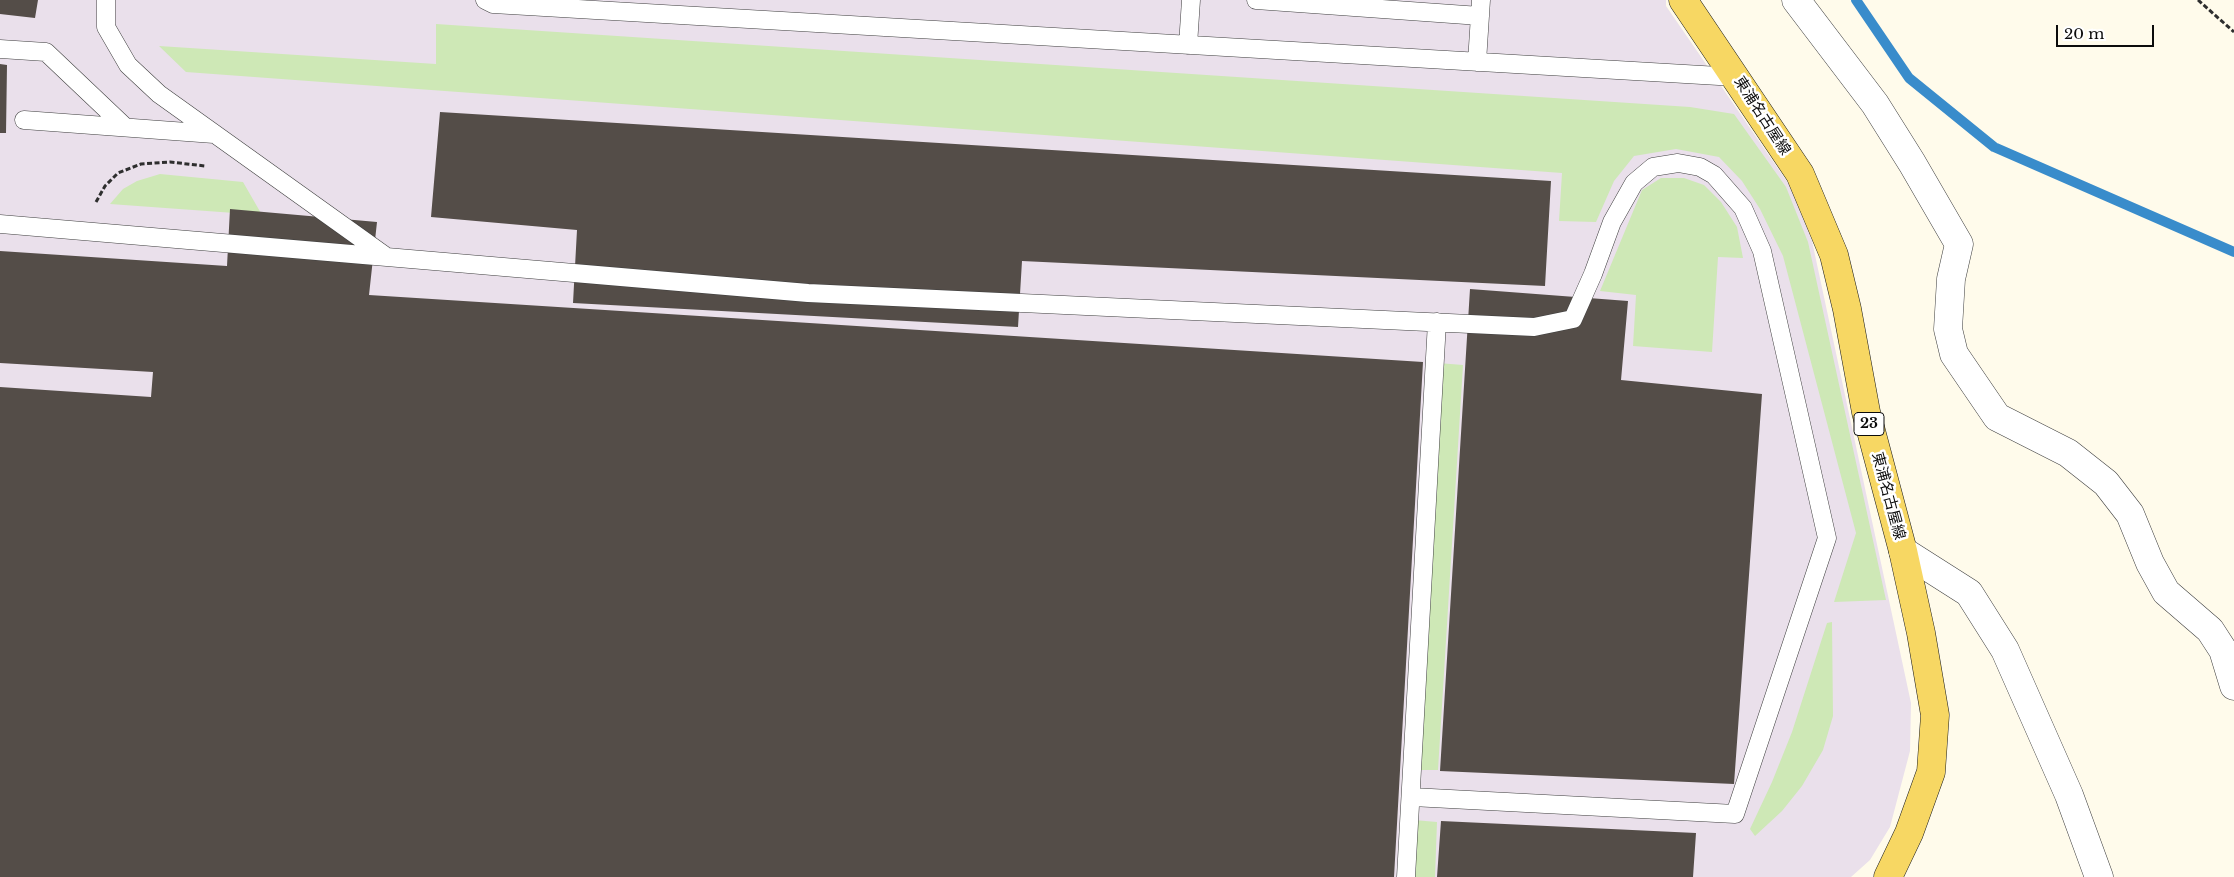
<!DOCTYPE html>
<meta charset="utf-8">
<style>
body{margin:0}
#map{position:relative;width:2234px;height:877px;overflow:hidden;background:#fffbeb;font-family:"Libre Baskerville",serif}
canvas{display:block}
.scale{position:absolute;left:2056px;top:25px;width:98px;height:22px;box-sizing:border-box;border:2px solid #0c0c0c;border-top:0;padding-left:6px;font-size:15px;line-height:18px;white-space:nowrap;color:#0c0c0c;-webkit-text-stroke:4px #fff;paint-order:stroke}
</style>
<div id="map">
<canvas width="2234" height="877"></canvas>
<div class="scale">20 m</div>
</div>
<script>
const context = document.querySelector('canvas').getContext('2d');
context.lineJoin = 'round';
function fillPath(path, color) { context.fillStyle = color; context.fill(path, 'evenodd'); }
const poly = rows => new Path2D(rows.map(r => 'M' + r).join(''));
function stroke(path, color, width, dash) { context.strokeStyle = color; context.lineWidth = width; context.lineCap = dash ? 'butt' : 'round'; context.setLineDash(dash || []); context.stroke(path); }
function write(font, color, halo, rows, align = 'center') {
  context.font = font + ' "Libre Baskerville","Noto Sans JP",serif'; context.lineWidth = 5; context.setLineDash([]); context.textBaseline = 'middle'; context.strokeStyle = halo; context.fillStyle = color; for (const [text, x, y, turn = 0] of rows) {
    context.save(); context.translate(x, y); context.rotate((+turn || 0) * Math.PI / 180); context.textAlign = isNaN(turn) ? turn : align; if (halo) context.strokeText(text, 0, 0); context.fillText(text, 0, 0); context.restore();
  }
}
const industrial = poly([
 [0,0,1666,0,1666,6,1790,186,1812,241,1911,703,1910,751,1890,827,1870,860,1851,877,0,877]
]);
const green = poly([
 [436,24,1690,107,1734,114,1786,187,1808,242,1886,600,1834,602,1856,533,1783,256,1760,209,1742,181,1719,157,1676,149,1634,156,1614,181,1596,222,1559,221,1562,173,186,72,159,46,436,64],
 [160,174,243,182,262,215,110,204,123,189,137,181],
 [1661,178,1684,178,1704,185,1721,202,1737,227,1743,258,1718,257,1712,352,1633,346,1636,295,1600,291,1642,190],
 [1438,363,1463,365,1438,770,1418,770],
 [1832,622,1833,716,1823,750,1802,786,1782,811,1755,836,1750,829,1772,782,1792,732,1827,623],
 [1414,820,1437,822,1435,877,1409,877]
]);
const stream = poly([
 [1856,0,1909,78,1994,147,2234,252]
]);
const building = poly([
 [0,0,38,0,35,18,0,14],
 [0,64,7,65,6,133,0,133],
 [440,112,1551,181,1545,286,1022,261,1018,327,573,303,577,230,431,217],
 [230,209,377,222,369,295,1423,362,1394,877,0,877,0,387,151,397,153,372,0,363,0,251,227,266],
 [1470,289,1628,301,1621,380,1762,394,1734,784,1440,771],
 [1441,821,1696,833,1693,877,1437,877]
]);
const path = poly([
 [2198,0,2234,32],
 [96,202,105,186,118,173,141,164,170,162,205,166]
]);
const service = poly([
 [106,0,106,27,128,65,159,94,384,255],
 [485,0,493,4,1736,77],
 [1256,0,1480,16],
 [1188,45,1191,0],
 [0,49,46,52,124,126],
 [1477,62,1481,0],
 [24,120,214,134],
 [0,224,808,293,1534,327,1573,319,1593,274,1612,222,1634,183,1653,167,1678,163,1700,167,1714,175,1743,208,1762,251,1827,538,1735,814,1412,797],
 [1406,877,1437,322]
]);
const minor = poly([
 [1796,0,1875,104,1912,163,1959,244,1951,279,1948,329,1954,354,1997,417,2068,453,2106,483,2130,514,2150,563,2166,592,2210,630,2223,650,2234,686],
 [1903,551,1969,593,2005,650,2069,795,2099,877]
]);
const primary = poly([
 [1683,0,1800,174,1834,255,1847,309,1866,412,1903,551,1921,633,1935,715,1931,772,1909,833,1888,877]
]);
const shields = [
 [1869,424,30]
];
const shieldNames = [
 ["23",1869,424]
];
const streetNames = [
 ["東浦名古屋線",1762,116,57],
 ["東浦名古屋線",1888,496,75]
];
fillPath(industrial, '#eae0eb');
fillPath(green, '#cee8b6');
stroke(stream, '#398ccb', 10);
fillPath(building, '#544d48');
stroke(service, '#3f3f3f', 19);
stroke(minor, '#3f3f3f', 29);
stroke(primary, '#1d1d1d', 29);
stroke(path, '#2e2e2e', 3, [5, 2.5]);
stroke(service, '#fff', 18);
stroke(minor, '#fff', 28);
stroke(primary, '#f7d763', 28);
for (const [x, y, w] of shields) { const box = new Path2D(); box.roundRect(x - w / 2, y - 11.5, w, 23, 4); context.fillStyle = '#fff'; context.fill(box); stroke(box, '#0c0c0c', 1); }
write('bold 14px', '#0c0c0c', null, shieldNames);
write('15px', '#0c0c0c', '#fff', streetNames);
</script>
